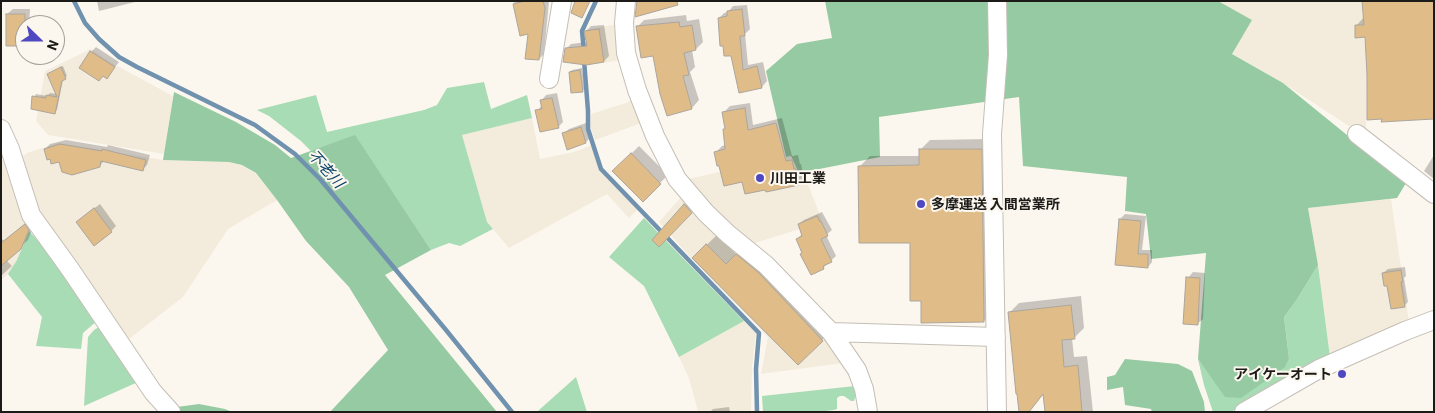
<!DOCTYPE html>
<meta charset="utf-8">
<style>
body{margin:0}
#map{position:relative;width:1435px;height:413px;overflow:hidden;background:#fcf7ee;font-family:Barlow,sans-serif}
canvas{display:block}
.frame{position:absolute;inset:0;border:2px solid #1d1b18;pointer-events:none}
.north{position:absolute;left:15px;top:15px;width:50px;height:50px;box-sizing:border-box;background:#fcf7ee;border:1px solid #a39f98;border-radius:50%;rotate:112deg;font-size:14px;font-weight:700;line-height:20px;text-align:center;color:#1d1b18}
.north::after{content:'';display:block;margin:auto;width:18px;height:22px;background:#4e49c0;clip-path:polygon(50% 0,100% 100%,50% 72%,0 100%)}
</style>
<div id="map">
<canvas width="1435" height="413"></canvas>
<div class="frame"></div>
<div class="north">N</div>
</div>
<script>
const context = document.querySelector('canvas').getContext('2d');
context.lineJoin = 'round';
function fillPath(path, color) { context.fillStyle = color; context.fill(path, 'evenodd'); }
const poly = rows => new Path2D(rows.map(r => 'M' + r).join(''));
function stroke(path, color, width, dash) { context.strokeStyle = color; context.lineWidth = width; context.lineCap = dash ? 'butt' : 'round'; context.setLineDash(dash || []); context.stroke(path); }
function write(font, color, halo, rows, align = 'center') {
  context.font = font + ' Barlow,"Noto Sans JP",sans-serif'; context.lineWidth = 4; context.setLineDash([]); context.textBaseline = 'middle'; context.strokeStyle = halo; context.fillStyle = color; for (const [text, x, y, turn = 0] of rows) {
    context.save(); context.translate(x, y); context.rotate((+turn || 0) * Math.PI / 180); context.textAlign = isNaN(turn) ? turn : align; if (halo) context.strokeText(text, 0, 0); context.fillText(text, 0, 0); context.restore();
  }
}
const built = poly([
 [1218,1,1362,1,1367,75,1366,131,1352,128,1283,83,1231,53,1252,20],
 [618,24,622,60,589,65,585,30],
 [91,49,110,62,173,96,164,154,48,135,36,121,45,71],
 [633,99,644,122,595,140,590,126,591,114,626,103],
 [532,118,540,159,574,152,592,145,600,169,639,208,629,218,607,194,509,248,487,222,462,135],
 [58,143,163,160,229,162,242,165,256,174,277,200,228,229,183,297,129,339,53,233,36,205,28,184,23,156,27,153],
 [1,156,24,222,29,231,17,260,8,274,1,280],
 [791,156,799,173,803,172,822,220,809,226,752,244,722,221,688,179],
 [683,195,814,320,843,363,761,374,768,337,691,258,659,222],
 [1391,199,1409,322,1330,357,1318,265,1308,208],
 [744,321,756,333,752,368,751,412,698,412,689,378,679,357]
]);
const green = poly([
 [484,82,491,109,527,95,532,118,462,135,487,222,493,229,460,246,449,243,431,250,355,136,311,151,301,141,269,116,257,110,316,95,327,132,424,110,437,105,447,88],
 [644,218,744,321,679,357,644,286,609,257],
 [29,231,55,260,97,321,83,333,81,349,36,346,42,317,8,274,17,260],
 [1318,265,1330,357,1231,412,1213,412,1204,385,1198,359,1226,397,1289,358,1284,317,1296,301],
 [102,325,138,382,84,406,88,337,94,330],
 [576,377,587,412,537,412,539,410],
 [855,386,857,392,854,401,851,401,844,396,840,396,837,398,837,409,834,410,817,412,763,412,762,396]
]);
const forest = poly([
 [825,1,1218,1,1252,20,1232,54,1283,83,1406,183,1397,198,1308,208,1318,265,1296,301,1284,317,1289,358,1285,367,1241,398,1225,397,1198,359,1206,253,1151,259,1146,214,1125,211,1127,177,1023,166,1019,97,879,117,880,157,799,173,791,156,786,157,766,71,797,44,832,38],
 [174,92,236,122,275,145,291,158,355,135,431,250,385,275,497,412,330,412,388,350,349,287,306,241,277,200,256,173,242,165,229,162,163,160],
 [1125,359,1178,364,1192,371,1204,402,1205,412,1152,412,1151,409,1125,405,1123,387,1107,390,1107,377,1115,375],
 [199,404,225,409,232,412,181,412,177,407]
]);
const shadow = poly([
 [97,1,139,1,99,11],
 [514,1,549,1,544,54,539,59,529,32,521,34],
 [1363,1,1434,1,1434,118,1383,120,1383,118,1368,119,1368,75,1366,36,1356,36,1356,26,1364,17],
 [747,5,750,29,745,34,748,65,763,62,767,81,762,87,740,92,732,54,719,18,724,13,728,12,733,6],
 [13,9,30,9,29,25,25,25,25,44,7,14],
 [686,15,687,21,699,19,703,42,696,49,692,50,695,67,690,72,699,100,692,108,668,115,654,54,637,27,644,20],
 [604,25,609,56,604,61,566,49,571,44,587,42,586,31,591,26],
 [96,47,119,62,107,77,81,68,91,52],
 [63,66,67,76,63,79,57,110,54,112,34,97,36,94,47,96,50,93,58,94,49,74],
 [582,68,585,89,582,91,570,72,572,70],
 [557,93,563,122,558,127,537,111,542,105,541,101,546,95],
 [750,103,753,125,782,118,792,156,798,155,800,164,801,164,804,178,798,184,743,181,716,152,722,146,726,145,724,130,726,128,724,112,730,106],
 [586,123,591,137,586,142,568,148,563,134,569,129],
 [991,139,994,311,984,321,922,300,911,242,860,166,870,156,920,156,920,150,930,140],
 [66,140,107,147,108,145,150,155,147,165,142,170,105,160,99,166,60,160,45,149,50,144],
 [639,146,668,175,643,200,614,171],
 [1434,155,1434,179,1424,171],
 [687,203,693,210,659,245,654,240],
 [100,204,116,226,111,231,83,217],
 [822,212,832,230,826,235,836,256,823,268,804,252,797,239,802,234,799,224,804,220],
 [1125,214,1146,216,1142,250,1152,250,1152,262,1148,267,1117,263,1120,219],
 [32,218,35,222,28,240,6,260,12,266,1,276,1,238,4,241],
 [717,235,737,255,747,245,832,330,798,364,693,258],
 [1405,267,1406,276,1404,278,1408,302,1404,306,1383,273,1388,269],
 [1193,272,1205,273,1203,319,1197,324,1188,278],
 [1081,296,1084,328,1074,338,1072,338,1074,357,1087,356,1093,412,1046,412,1044,393,1029,412,1009,313,1019,303],
 [729,407,730,412,710,412,713,409]
]);
const stream = poly([
 [74,1,85,23,99,39,119,57,137,67,255,125,295,154,320,179,446,330,512,412],
 [584,52,582,31,596,1],
 [584,60,588,111,588,129,601,169,759,333,756,369,757,412]
]);
const building = poly([
 [525,1,543,1,545,8,539,60,525,59,528,34,520,36,513,4,525,1],
 [575,1,590,1,582,18,571,13,575,1],
 [637,1,677,1,678,5,635,17,637,1],
 [1362,1,1434,1,1434,119,1381,122,1382,119,1367,120,1367,75,1365,37,1355,38,1355,25,1364,25,1362,1],
 [742,9,745,36,740,36,743,70,757,66,762,88,739,93,731,56,724,56,723,46,720,46,718,18,727,16,727,11,742,9],
 [6,14,25,14,25,46,6,46,6,14],
 [679,22,680,27,692,25,696,50,684,53,689,75,683,76,692,109,667,116,660,94,653,56,641,58,636,26,679,22],
 [599,29,604,62,586,65,563,62,565,48,587,46,584,31,599,29],
 [90,51,115,67,107,79,103,76,99,81,79,68,90,51],
 [61,67,66,79,62,81,55,114,31,109,32,96,46,98,46,95,57,97,47,74,61,67],
 [580,70,583,92,571,93,569,72,580,70],
 [552,98,559,128,540,132,535,110,542,109,540,100,552,98],
 [745,108,748,130,776,123,786,161,792,160,794,169,796,169,799,185,766,192,765,190,745,194,742,182,724,186,719,166,717,166,714,152,725,149,723,129,725,129,722,112,745,108],
 [581,127,586,143,567,150,562,133,581,127],
 [60,144,102,151,102,149,146,160,143,171,101,161,100,167,72,175,62,172,59,162,51,164,50,159,47,160,44,149,60,144],
 [919,149,982,149,984,322,921,323,921,301,910,301,910,243,859,243,858,166,919,165,919,149],
 [631,153,661,184,643,202,612,171,631,153],
 [684,204,692,213,659,247,652,240,684,204],
 [94,208,112,232,94,246,76,222,94,208],
 [817,216,820,222,821,221,828,236,821,239,832,262,823,266,824,269,811,275,800,254,802,253,796,239,802,236,798,224,817,216],
 [1119,219,1141,221,1138,254,1148,254,1148,268,1115,265,1119,219],
 [25,224,29,230,21,249,1,266,1,243,25,224],
 [706,244,726,264,736,254,759,273,823,341,798,365,692,258,706,244],
 [1401,270,1403,282,1401,282,1405,307,1391,309,1387,286,1384,286,1382,273,1401,270],
 [1186,277,1200,278,1198,325,1183,324,1186,277],
 [1071,305,1075,339,1062,340,1064,367,1078,365,1082,412,1045,412,1043,394,1029,412,1019,412,1017,394,1016,394,1008,312,1071,305]
]);
const minor = poly([
 [626,1,624,23,626,53,637,90,655,136,677,179,706,213,728,234,766,265,831,332,857,370,864,389,868,412],
 [549,79,562,1],
 [1,129,10,149,31,215,70,269,153,392,171,412],
 [1357,134,1434,194],
 [831,332,996,337],
 [997,412,992,134,998,55,997,1],
 [1244,412,1319,369,1405,331,1434,320]
]);
const markers = [
 [760,178,5,"#4e49c0"],
 [921,204,5,"#4e49c0"],
 [1342,374,5,"#4e49c0"]
];
const poiNames = [
 ["川田工業",770,178],
 ["多摩運送 入間営業所",931,204],
 ["アイケーオート",1332,374,"right"]
];
const waterNames = [
 ["不老川",326,169,48]
];
fillPath(built, '#f3ebdb');
fillPath(green, '#a8dcb4');
fillPath(forest, '#95caa2');
fillPath(shadow, '#0003');
stroke(stream, '#7092ae', 4.5);
fillPath(building, '#e0bc88');
stroke(building, '#aba59d', 1);
stroke(minor, '#c4bfb6', 20);
stroke(minor, '#fff', 18);
for (const [x, y, r, color] of markers) { const dot = new Path2D(); dot.arc(x, y, r, 0, 2 * Math.PI); context.fillStyle = color; context.fill(dot); stroke(dot, '#fcf7ee', 2); }
write('bold 14px', '#1d1b18', '#fcf7ee', poiNames, 'left');
write('italic 15px', '#084269', '#fcf7ee', waterNames);
</script>
